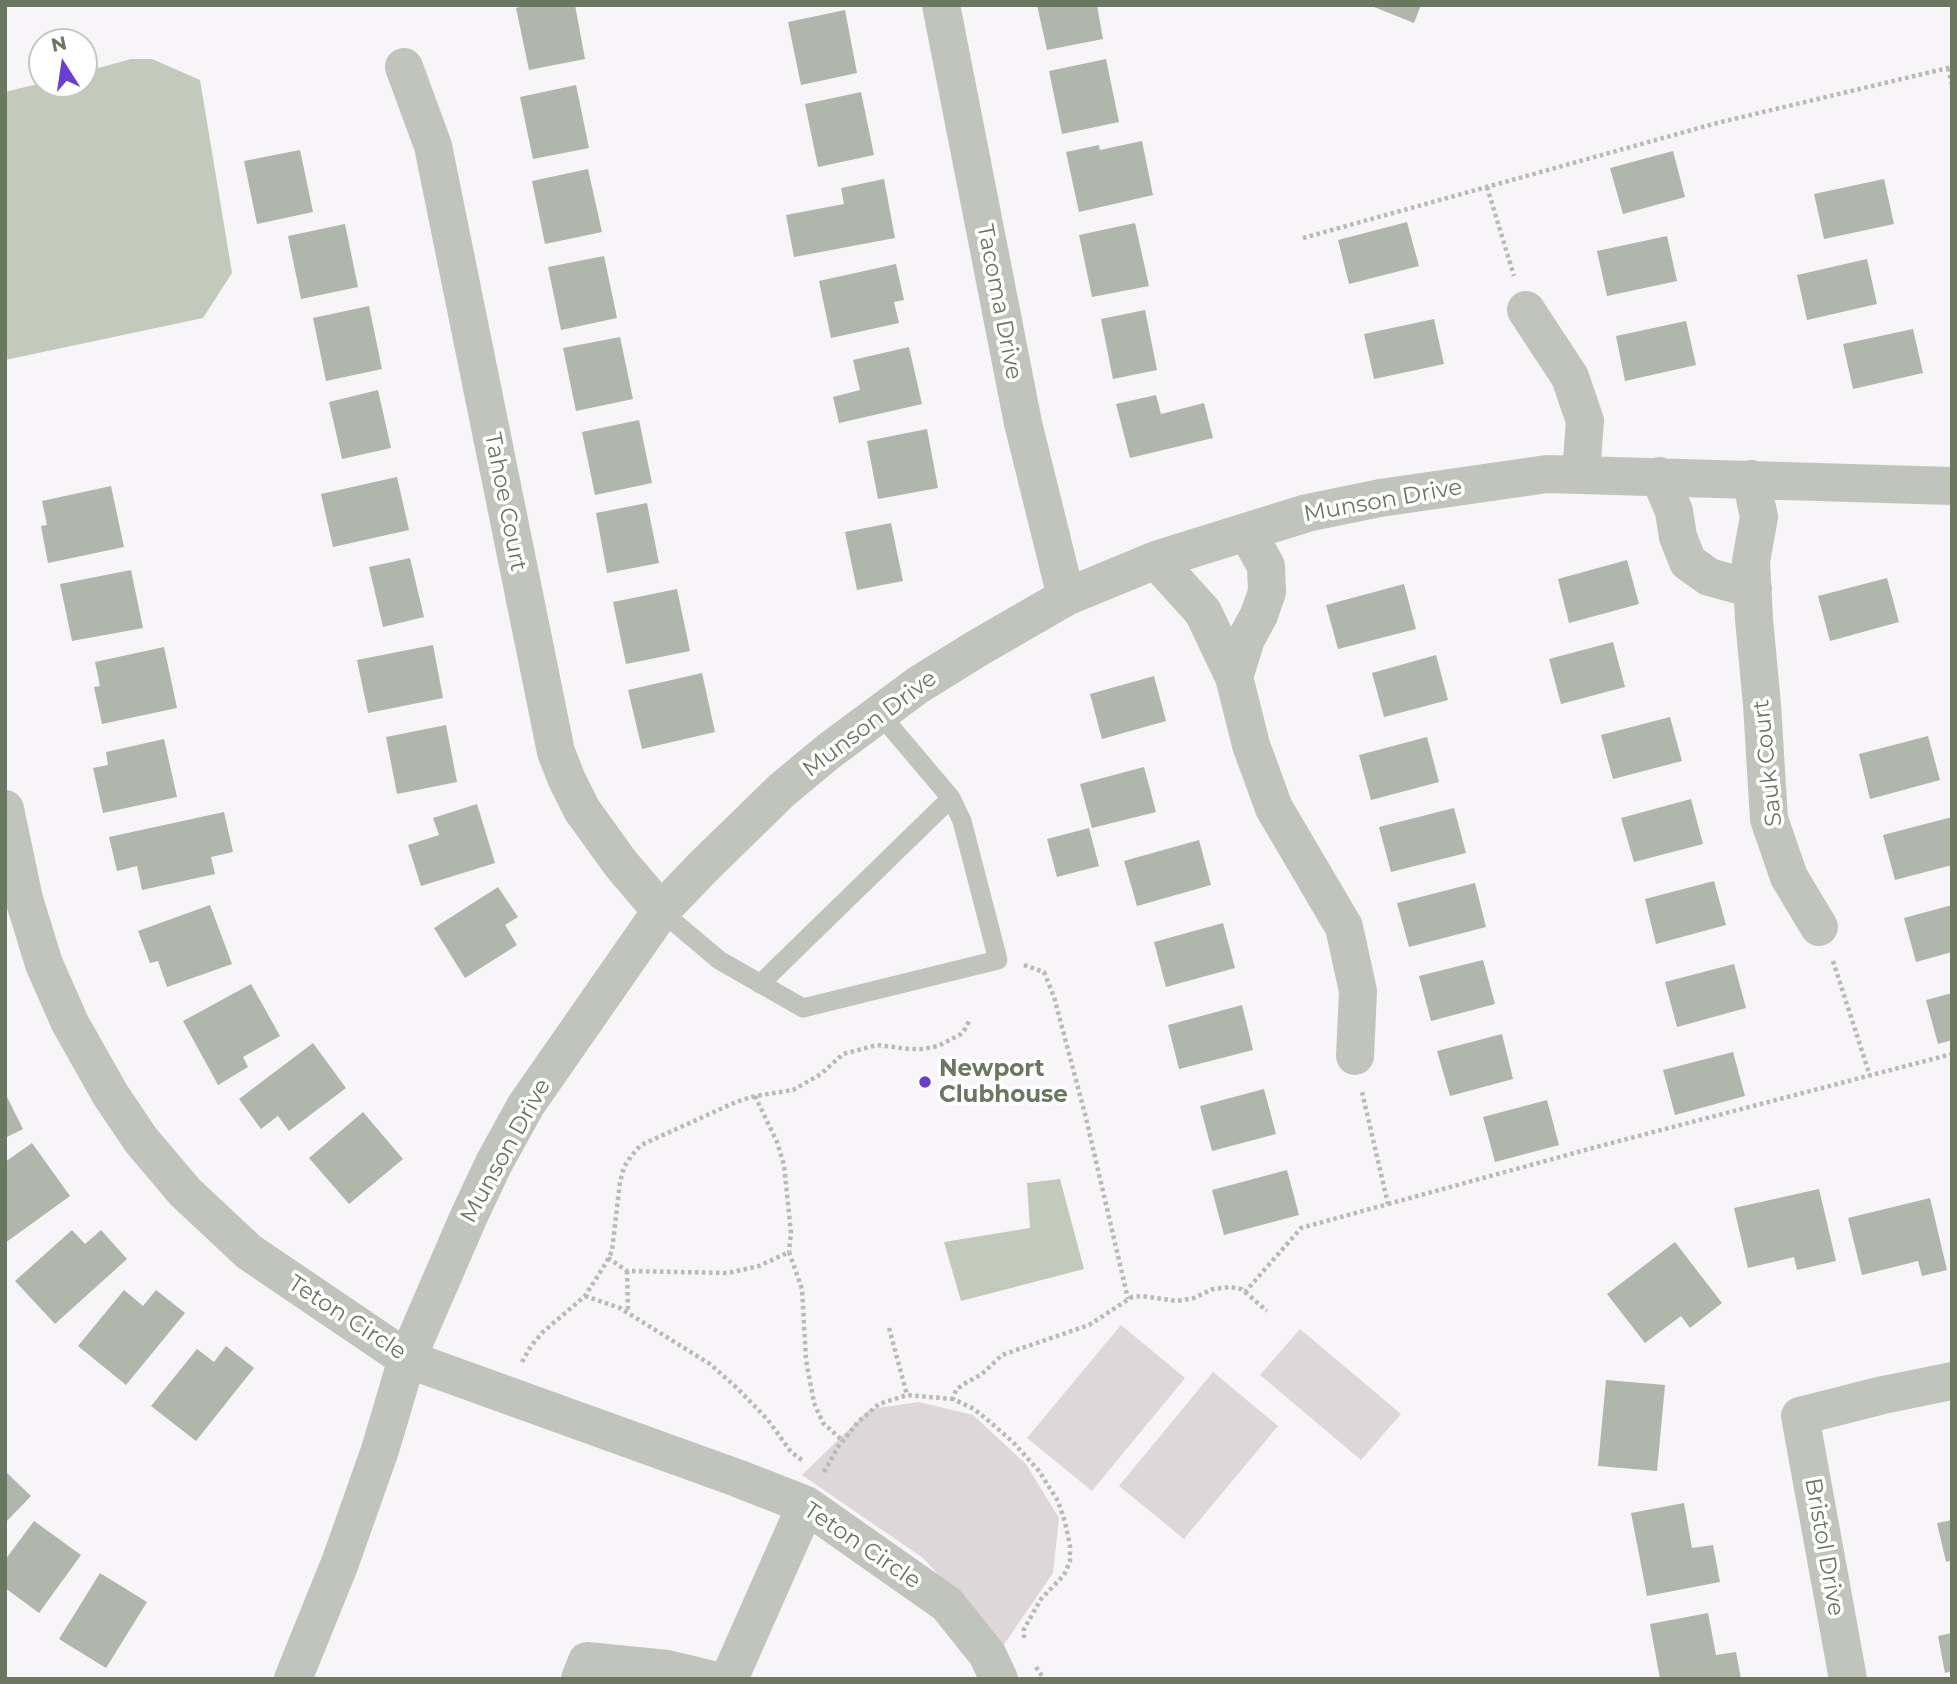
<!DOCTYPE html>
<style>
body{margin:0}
#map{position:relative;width:1957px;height:1684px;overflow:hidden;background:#f7f5f7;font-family:Montserrat,sans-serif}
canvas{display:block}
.frame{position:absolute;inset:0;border:7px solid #6c7761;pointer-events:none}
.north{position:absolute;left:28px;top:28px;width:70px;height:70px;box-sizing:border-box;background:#fff;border:2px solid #c4c9c0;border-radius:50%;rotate:348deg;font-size:19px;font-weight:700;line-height:28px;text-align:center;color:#6c7761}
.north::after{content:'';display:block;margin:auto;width:24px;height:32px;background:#6c3ecf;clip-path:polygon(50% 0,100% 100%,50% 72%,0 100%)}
</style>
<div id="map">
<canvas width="1957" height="1684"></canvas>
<div class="frame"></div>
<div class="north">N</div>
</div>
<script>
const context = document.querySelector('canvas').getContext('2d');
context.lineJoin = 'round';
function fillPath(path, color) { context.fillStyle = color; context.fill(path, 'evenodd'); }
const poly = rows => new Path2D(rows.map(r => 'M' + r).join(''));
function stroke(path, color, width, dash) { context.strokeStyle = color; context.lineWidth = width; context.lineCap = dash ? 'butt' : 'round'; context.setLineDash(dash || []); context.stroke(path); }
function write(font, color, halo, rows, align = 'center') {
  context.font = font + ' Montserrat,sans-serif'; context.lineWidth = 7; context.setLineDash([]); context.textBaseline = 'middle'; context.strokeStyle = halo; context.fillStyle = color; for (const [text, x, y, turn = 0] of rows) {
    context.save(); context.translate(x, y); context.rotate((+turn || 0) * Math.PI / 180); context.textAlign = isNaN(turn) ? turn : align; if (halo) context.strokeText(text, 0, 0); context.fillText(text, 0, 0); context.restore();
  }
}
const green = poly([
 [1121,1325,1185,1378,1092,1491,1027,1438],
 [1300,1329,1401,1414,1361,1460,1260,1375],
 [1213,1372,1278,1426,1184,1539,1119,1486],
 [919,1402,973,1415,1026,1464,1059,1518,1053,1573,1003,1646,923,1558,802,1475,870,1409]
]);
const water = poly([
 [131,59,152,59,200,80,232,273,203,318,5,360,5,92,42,83,84,84,84,72],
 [1060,1179,1084,1269,961,1301,944,1242,1030,1228,1027,1183]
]);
const building = poly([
 [527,5,575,5,585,59,529,70,516,8],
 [1037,5,1097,5,1103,39,1047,50],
 [1369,5,1421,5,1414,23],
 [845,10,857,73,801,85,788,22],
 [1106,59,1119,122,1062,134,1049,71],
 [576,85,589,148,533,159,520,97],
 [861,92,874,155,818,167,805,104],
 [1142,141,1153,195,1079,212,1066,152,1099,145,1100,150],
 [300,150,313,212,257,224,244,161],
 [1673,151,1685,197,1623,214,1610,168],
 [588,169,602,232,545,244,532,181],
 [884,179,895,238,794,257,786,215,844,204,841,188],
 [1884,179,1894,224,1824,239,1814,194],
 [1407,222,1419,266,1349,284,1338,240],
 [1135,223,1149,286,1092,297,1079,235],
 [345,224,358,287,301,299,288,236],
 [1667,236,1677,281,1607,296,1597,251],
 [604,256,617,318,561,330,548,267],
 [1867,259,1877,304,1807,320,1797,275],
 [896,264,904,300,894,302,899,323,831,338,819,281],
 [369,306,382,369,326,381,313,318],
 [1145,310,1157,370,1113,379,1101,319],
 [1434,319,1444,364,1374,379,1364,334],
 [1686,321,1696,365,1625,381,1616,336],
 [1913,329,1923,373,1853,389,1843,344],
 [620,337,633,399,576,411,563,348],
 [909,347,922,404,839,423,833,397,860,390,853,360],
 [378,390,391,448,342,459,329,402],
 [1156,395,1161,414,1204,403,1213,438,1130,458,1116,404],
 [639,420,652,483,595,495,582,432],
 [927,429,938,488,878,499,867,441],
 [397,477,409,530,333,547,321,494],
 [111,486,124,547,48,563,41,526,47,525,42,501],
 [647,503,659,563,607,573,596,513],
 [891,523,903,581,857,590,845,532],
 [410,558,424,617,383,627,369,567],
 [1627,560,1639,604,1569,623,1558,579],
 [131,570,143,628,72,641,60,584],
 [1887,578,1899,622,1830,641,1818,596],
 [1404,584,1416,629,1338,649,1326,605],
 [677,589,690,651,626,664,613,602],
 [1613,642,1625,687,1561,704,1549,659],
 [433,645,443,698,368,713,357,660],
 [164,647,177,708,102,724,94,687,100,686,95,662],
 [1436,655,1448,700,1384,717,1372,673],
 [702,673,715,732,642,749,628,690],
 [1154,676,1166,721,1102,739,1090,694],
 [1670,717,1682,761,1613,779,1601,735],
 [446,725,457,782,397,794,386,737],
 [1928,736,1940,780,1870,799,1859,754],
 [1427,737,1439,782,1371,800,1359,755],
 [164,739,177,797,103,813,93,768,108,765,106,752],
 [1144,767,1156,812,1092,828,1080,784],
 [1691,799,1703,844,1634,862,1621,818],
 [477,804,495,863,421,886,408,845,439,835,433,818],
 [1454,808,1466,853,1391,872,1379,827],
 [224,812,233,852,211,857,215,874,142,890,137,866,117,871,109,837],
 [1952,817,1952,865,1895,880,1883,835],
 [1089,828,1099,866,1057,877,1047,839],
 [1199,840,1211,885,1137,906,1124,861],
 [1714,881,1726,925,1656,944,1645,899],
 [1475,883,1486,927,1409,947,1397,903],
 [498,887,518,917,505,925,517,945,465,978,434,928],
 [210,905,232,964,167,987,158,961,150,963,138,931],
 [1952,905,1952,952,1916,962,1904,918],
 [1223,923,1235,968,1166,987,1154,942],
 [1483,960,1495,1004,1431,1021,1419,976],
 [1734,964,1746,1008,1677,1027,1665,982],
 [251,984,280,1036,243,1057,248,1067,218,1085,183,1021],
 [1952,993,1952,1040,1938,1044,1926,1000],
 [1242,1005,1253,1050,1179,1069,1168,1025],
 [1502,1034,1513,1079,1450,1096,1437,1051],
 [313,1043,346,1088,289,1131,278,1116,261,1129,239,1099],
 [1733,1052,1745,1096,1675,1115,1663,1070],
 [1264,1089,1276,1134,1212,1151,1200,1106],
 [5,1093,23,1129,5,1138],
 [1547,1100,1559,1145,1495,1162,1483,1117],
 [363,1112,403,1159,349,1204,309,1158],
 [32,1143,70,1196,5,1243,5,1162],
 [1287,1170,1299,1215,1224,1235,1212,1190],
 [1819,1189,1836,1261,1797,1270,1794,1257,1748,1268,1734,1208],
 [1930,1198,1947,1270,1922,1276,1918,1261,1862,1275,1848,1218],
 [72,1230,85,1244,101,1230,127,1259,55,1324,15,1281],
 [1675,1242,1722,1303,1690,1328,1681,1316,1645,1343,1607,1294],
 [124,1290,143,1306,156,1290,185,1313,126,1385,78,1346],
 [226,1346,254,1368,196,1441,151,1406,197,1349,214,1362],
 [1606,1380,1665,1385,1657,1471,1598,1466],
 [5,1471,31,1496,5,1523],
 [1684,1503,1692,1548,1713,1545,1720,1582,1647,1596,1631,1513],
 [1952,1520,1952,1560,1946,1562,1937,1523],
 [34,1521,81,1555,39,1613,5,1588,5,1560],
 [100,1573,147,1602,106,1668,59,1639],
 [1708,1613,1716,1655,1736,1652,1741,1679,1660,1679,1650,1624],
 [1952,1633,1952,1671,1945,1673,1938,1636]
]);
const path = poly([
 [1948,68,1952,85],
 [1487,187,1514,276],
 [1303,238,1717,123,1952,67],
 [1833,961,1870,1076],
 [1024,965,1044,972,1054,997,1085,1114,1128,1299],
 [755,1096,777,1142,784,1165,791,1233,789,1252],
 [1388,1204,1600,1146,1952,1054],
 [608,1258,627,1271,728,1273,759,1266,789,1252,802,1289,806,1360,814,1403,823,1423,843,1441],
 [627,1271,628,1312],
 [1245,1292,1267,1311],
 [585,1296,620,1308,710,1364,737,1388,768,1420,791,1452,802,1460],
 [889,1328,907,1395],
 [522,1362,531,1346,543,1332,585,1296,606,1263,612,1251,620,1182,624,1167,632,1155,641,1145,736,1102,755,1096,793,1090,821,1074,843,1054,877,1045,909,1049,923,1049,938,1046,961,1034,965,1029,970,1019],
 [824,1472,838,1447,858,1422,879,1404,907,1395,953,1399],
 [1024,1638,1024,1629,1041,1599,1064,1575,1070,1561,1070,1546,1065,1522,1058,1501,1039,1471,1013,1442,990,1422,974,1409,953,1399,956,1390,964,1384,982,1374,1002,1355,1089,1325,1132,1297,1141,1296,1177,1301,1194,1298,1213,1289,1230,1287,1241,1289,1245,1292,1301,1228,1388,1204,1362,1092],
 [1036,1667,1044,1679]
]);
const service = poly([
 [661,911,719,960,803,1008,998,960,962,821,951,798,879,713],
 [760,984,951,798]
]);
const minor = poly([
 [941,5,1023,423,1066,597],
 [404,67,433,146,556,752,567,780,582,810,621,864,661,911],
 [1526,310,1570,377,1585,421,1581,473],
 [1659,476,1674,511,1678,537,1688,562,1709,577,1753,589],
 [1751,479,1759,517,1751,561,1754,619,1762,705,1769,819,1789,877,1819,927],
 [1156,560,1203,612,1234,677,1251,745,1274,808,1344,927,1358,991,1355,1056],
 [1234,677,1246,639,1259,615,1267,592,1266,566,1247,532],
 [5,809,24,899,44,964,70,1023,110,1094,141,1140,185,1192,249,1252,407,1359,737,1478,806,1505,947,1604,987,1654,999,1679],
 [293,1679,340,1563,380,1450,407,1359,469,1216,494,1163,526,1105,661,911,702,868,782,790,829,751,918,685,976,649,1066,597,1156,560,1307,513,1380,498,1547,474,1952,486],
 [580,1679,587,1661,667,1669,709,1679],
 [729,1679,806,1505],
 [1848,1679,1800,1416,1883,1395,1952,1381]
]);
const markers = [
 [925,1082,7,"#6c3ecf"]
];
const streetNames = [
 ["Tacoma Drive",999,302,79],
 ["Munson Drive",1383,501,-10],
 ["Tahoe Court",505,502,79],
 ["Munson Drive",870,724,-37],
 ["Sauk Court",1768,763,-96],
 ["Munson Drive",506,1151,-61],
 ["Teton Circle",347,1318,33],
 ["Teton Circle",862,1546,34],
 ["Bristol Drive",1824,1547,80]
];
const poiNames = [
 ["Newport",939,1069],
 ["Clubhouse",939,1095]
];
fillPath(green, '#ded7d9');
fillPath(water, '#c3c9bb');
fillPath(building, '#b1b6ac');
stroke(path, '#b8bbb5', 4.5, [3.5, 3.5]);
stroke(service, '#c0c4bd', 19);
stroke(minor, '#c0c4bd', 38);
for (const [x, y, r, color] of markers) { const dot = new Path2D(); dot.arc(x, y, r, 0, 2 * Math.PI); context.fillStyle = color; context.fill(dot); stroke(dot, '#fff', 2.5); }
write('23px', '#6c7761', '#fff', streetNames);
write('bold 23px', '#6c7761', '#fff', poiNames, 'left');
</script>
